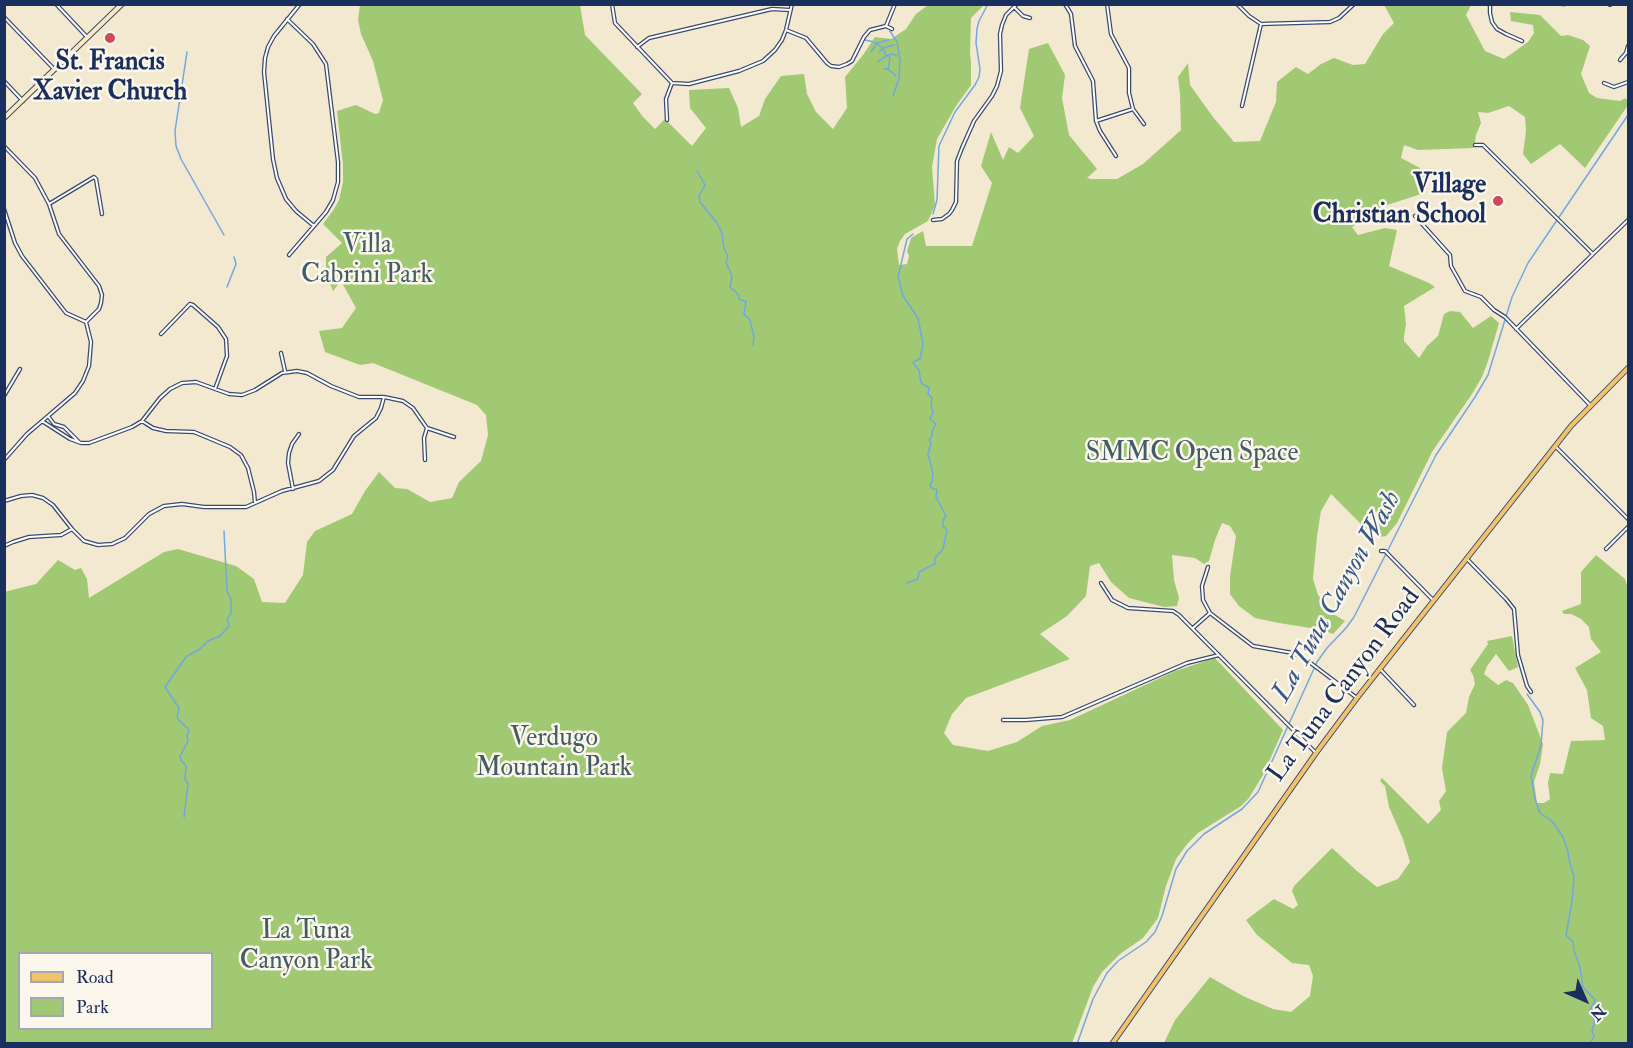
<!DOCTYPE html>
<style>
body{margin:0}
#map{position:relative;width:1633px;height:1048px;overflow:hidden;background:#f3e9d1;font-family:"IM FELL Double Pica",serif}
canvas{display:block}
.frame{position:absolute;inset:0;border:6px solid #1b2f5e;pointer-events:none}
.legend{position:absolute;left:18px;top:952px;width:195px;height:78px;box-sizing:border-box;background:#fbf7ec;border:2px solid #a1a7b3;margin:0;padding:8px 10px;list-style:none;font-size:18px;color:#1b2f5e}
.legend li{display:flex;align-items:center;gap:12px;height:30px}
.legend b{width:30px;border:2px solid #a1a7b3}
.north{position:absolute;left:1555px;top:970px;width:60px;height:60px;-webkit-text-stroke:4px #fbf7ec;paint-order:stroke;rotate:135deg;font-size:16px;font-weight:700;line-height:24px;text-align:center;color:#1b2f5e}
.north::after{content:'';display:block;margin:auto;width:21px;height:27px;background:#1b2f5e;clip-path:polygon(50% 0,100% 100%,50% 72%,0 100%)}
</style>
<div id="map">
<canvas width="1633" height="1048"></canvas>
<div class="frame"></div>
<ul class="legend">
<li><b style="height:8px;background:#f2c36a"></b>Road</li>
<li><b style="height:16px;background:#a1c873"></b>Park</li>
</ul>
<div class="north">N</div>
</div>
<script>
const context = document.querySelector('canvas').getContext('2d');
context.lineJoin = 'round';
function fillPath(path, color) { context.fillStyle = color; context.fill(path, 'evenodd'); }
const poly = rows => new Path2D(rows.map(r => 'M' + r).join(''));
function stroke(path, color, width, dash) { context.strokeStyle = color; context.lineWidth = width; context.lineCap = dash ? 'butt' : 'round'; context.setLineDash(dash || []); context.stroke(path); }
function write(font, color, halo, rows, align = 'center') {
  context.font = font + ' "IM FELL Double Pica",serif'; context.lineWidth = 5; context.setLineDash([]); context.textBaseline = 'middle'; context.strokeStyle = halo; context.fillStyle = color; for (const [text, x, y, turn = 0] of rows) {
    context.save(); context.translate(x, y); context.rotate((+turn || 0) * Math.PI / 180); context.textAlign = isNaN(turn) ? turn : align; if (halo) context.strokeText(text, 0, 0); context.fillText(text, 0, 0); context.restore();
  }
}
const green = poly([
 [360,5,580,5,585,35,642,94,633,103,643,117,655,129,665,119,692,146,706,128,690,108,689,90,729,88,738,108,741,127,759,116,765,99,781,76,804,74,807,94,816,112,833,129,847,108,845,77,863,55,875,37,891,39,906,29,916,14,928,5,984,5,971,18,970,55,971,61,971,85,956,106,937,139,932,167,935,205,928,221,905,234,900,241,897,249,899,265,907,264,909,256,907,251,911,238,923,231,926,246,972,246,992,183,981,166,991,132,1003,160,1009,147,1018,153,1034,136,1020,108,1029,49,1048,43,1065,75,1062,98,1069,135,1097,169,1087,178,1092,179,1117,179,1143,164,1181,130,1180,94,1178,77,1188,63,1190,85,1213,117,1234,142,1260,141,1276,102,1277,82,1296,67,1308,74,1321,64,1334,58,1353,65,1365,64,1383,34,1394,23,1384,5,1471,5,1466,15,1485,51,1504,59,1528,42,1534,33,1533,25,1511,21,1510,12,1540,15,1561,36,1568,35,1583,40,1590,46,1581,74,1589,93,1597,98,1620,101,1625,98,1628,101,1628,105,1585,168,1560,144,1531,164,1523,154,1526,131,1525,117,1509,106,1488,113,1478,112,1481,123,1476,135,1474,148,1418,150,1404,145,1401,158,1420,168,1427,182,1424,193,1384,206,1352,227,1358,235,1385,228,1397,230,1389,266,1429,283,1435,287,1404,306,1406,324,1404,336,1404,341,1419,358,1427,346,1438,336,1444,314,1450,311,1460,312,1473,328,1491,316,1499,323,1488,361,1482,377,1472,394,1432,452,1397,523,1386,536,1379,537,1370,533,1331,494,1321,511,1317,536,1313,579,1318,595,1335,615,1345,621,1333,634,1323,630,1279,623,1255,618,1239,606,1230,594,1230,576,1236,536,1230,526,1222,523,1215,540,1209,561,1204,564,1195,558,1172,555,1174,580,1179,598,1177,606,1164,607,1129,598,1111,582,1099,563,1090,566,1086,596,1067,616,1040,634,1070,659,966,698,952,714,944,733,953,745,988,751,1017,742,1042,726,1070,720,1175,671,1215,658,1283,730,1263,775,1249,798,1241,806,1198,833,1188,843,1176,859,1166,886,1158,918,1143,938,1120,954,1102,972,1093,987,1072,1043,5,1043,4,592,36,584,58,560,75,570,81,568,87,579,89,598,164,552,178,549,236,566,254,579,262,602,285,603,303,575,307,542,315,531,352,514,365,491,379,472,395,488,407,489,430,502,452,498,459,482,481,461,488,435,486,415,477,405,373,363,360,365,325,352,319,331,342,328,356,308,341,281,333,291,326,274,326,257,342,243,323,224,334,209,339,200,343,182,343,165,337,111,356,105,375,114,379,113,383,100,373,61,361,34,358,20],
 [20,954,212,954,212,1028,20,1028],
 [1596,555,1625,579,1628,588,1628,1043,1164,1043,1175,1020,1210,977,1243,996,1273,1009,1291,1012,1310,996,1313,976,1309,965,1292,963,1257,935,1246,920,1274,899,1293,909,1298,905,1292,891,1294,886,1332,848,1357,871,1377,887,1398,879,1410,862,1403,839,1389,807,1385,786,1380,781,1382,778,1428,824,1441,810,1439,801,1446,791,1442,768,1447,732,1466,713,1469,697,1475,684,1473,675,1470,670,1488,644,1487,641,1512,636,1518,667,1509,671,1496,654,1487,666,1484,674,1498,685,1506,680,1513,683,1528,705,1543,744,1540,764,1534,782,1537,803,1544,803,1550,799,1548,783,1550,773,1563,774,1571,741,1605,740,1603,726,1591,718,1587,690,1575,668,1601,652,1591,639,1589,627,1581,619,1571,614,1564,614,1562,611,1581,604,1581,572]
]);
const stream = poly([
 [890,31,897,42,900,60,899,79,893,96],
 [865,40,874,42,883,48,886,56],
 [187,52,175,131,176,146,181,159,224,235],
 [871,52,877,43,889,40],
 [879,52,883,48,894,45],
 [878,62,883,58,891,54,897,56],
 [884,69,888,69,896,76],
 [888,69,890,58,889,56],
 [697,171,705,185,699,196,700,202,717,223,722,233,724,249,728,256,726,262,732,276,730,287,737,293,740,300,746,301,744,314,750,320,754,337,753,345],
 [933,214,937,200,939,146,955,112,975,85,979,77,980,69,976,43,977,29,979,21,988,4],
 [227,287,236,264,234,257],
 [907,583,918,579,919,572,935,564,935,558,943,549,947,530,943,526,943,520,946,516,936,497,937,490,932,488,930,485,932,482,933,473,928,454,931,443,929,440,932,436,932,431,936,424,930,419,930,417,933,414,931,403,932,398,928,394,929,388,921,383,919,370,913,363,915,361,920,359,923,344,918,318,903,296,898,277,907,239,913,234],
 [1527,694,1540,712,1543,720,1541,745,1531,776,1535,799,1540,813,1552,821,1563,837,1567,848,1570,864,1574,876,1572,902,1566,935,1573,942,1574,951,1580,967,1583,987,1595,1000,1589,1012,1595,1020,1592,1031,1594,1036,1590,1044],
 [184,817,188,784,185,779,186,766,181,760,180,756,188,741,187,736,189,730,177,718,179,708,165,687,186,657,200,649,208,641,220,636,229,626,227,619,231,614,231,599,227,591,224,531],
 [1077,1044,1093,999,1107,973,1118,961,1146,942,1155,932,1162,916,1176,869,1187,851,1204,834,1242,809,1258,792,1317,662,1327,648,1346,628,1354,617,1436,455,1475,397,1488,375,1512,297,1528,263,1628,115]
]);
const street = poly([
 [56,4,87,37],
 [300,4,274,36,268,47,265,58,264,72,273,159,277,178,286,199,296,211,314,226],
 [612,4,615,23,672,83,666,99,667,120],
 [1065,4,1071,14,1075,46,1093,81,1096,121,1100,131,1116,156],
 [1107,4,1111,34,1129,68,1129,93,1133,109,1144,124],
 [1237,4,1249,16,1261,24,1330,22,1339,18,1354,4],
 [1490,4,1490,13,1492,22,1497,29,1506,34,1522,41],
 [1562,4,1565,4],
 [1610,5,1610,4],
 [1014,7,1023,16,1030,18],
 [4,17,54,69],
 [287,19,313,44,326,64,338,162,338,182,333,200,326,212,289,255],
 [886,26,895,4],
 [786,30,806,38,827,63,831,66,839,67,847,64,852,61,864,37,870,30,886,26,892,29],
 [637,47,649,38,772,9,790,10],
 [1620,60,1626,53,1628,46],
 [4,81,23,101],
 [672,83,689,84,739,71,763,61,775,50,782,40,786,30,792,4],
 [1604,83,1614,87,1628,82],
 [1242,106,1261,24],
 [1096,121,1133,109],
 [1475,145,1483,145,1593,254],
 [4,146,35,178,49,204,59,234,99,286,102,295,101,303,99,309,86,322],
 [49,204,94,177,96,179,102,214],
 [4,209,15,243,22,256,66,313,86,322,91,342,89,366,83,381,75,393,27,434,4,460],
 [1415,216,1450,255,1451,266,1465,291,1481,297,1494,310,1505,317,1590,405],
 [933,220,942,219,949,214,952,210,956,202,957,161,962,148,974,121,992,96,997,86,1001,71,1000,34,1002,25,1006,15,1017,4],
 [1516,329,1628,220],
 [161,334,190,304,193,305,218,327,226,339,227,356,215,389],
 [281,353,285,371],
 [4,396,20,369],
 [48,416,54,424,64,427,79,442],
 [42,421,70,439,81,443,89,443,132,427,142,421,160,398,170,389,182,383,196,382,229,394,242,395,255,390,282,373,297,371,307,373,331,386,359,397,384,397,403,401,413,408,427,428,454,437],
 [142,421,153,428,166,431,194,432,230,447,241,455,248,468,254,492,255,503],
 [1556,447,1628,519],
 [425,460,424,438,427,428],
 [293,489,288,463,289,453,292,444,299,434],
 [4,501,21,496,32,495,43,498,53,505,72,529,84,541,98,545,112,544,125,538,149,514,164,506,182,504,204,507,246,507,282,491,319,481,333,470,354,436,376,418,381,408,384,397],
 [4,546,13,542,29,537,61,535,72,529],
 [1606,549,1628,527],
 [1381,551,1385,551,1433,600],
 [1467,559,1506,599,1514,609,1518,655,1527,686,1531,692],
 [1208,567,1202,586,1203,600,1210,613,1253,646,1293,653,1304,658,1357,698],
 [1101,583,1112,600,1128,608,1173,611,1179,615,1316,753],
 [1193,628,1210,613],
 [1380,669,1414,705],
 [1003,720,1026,720,1062,717,1187,663,1219,655]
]);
const secondary = poly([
 [4,118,122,4]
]);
const primary = poly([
 [1112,1044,1316,753,1357,698,1571,426,1628,368]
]);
const markers = [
 [110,38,6,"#d1495b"],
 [1498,201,6,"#d1495b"]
];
const poiNames = [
 ["St. Francis",110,63],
 ["Xavier Church",110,93],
 ["Village",1486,186,"right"],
 ["Christian School",1486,216,"right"]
];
const parkNames = [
 ["Villa",367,246],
 ["Cabrini Park",367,276],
 ["SMMC Open Space",1192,454],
 ["Verdugo",554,739],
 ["Mountain Park",554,769],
 ["La Tuna",306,932],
 ["Canyon Park",306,962]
];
const streetNames = [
 ["La Tuna Canyon Road",1345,686,-53]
];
const waterNames = [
 ["La Tuna Canyon Wash",1338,597,-61]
];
fillPath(green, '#a1c873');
stroke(stream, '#71a8e0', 1.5);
stroke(street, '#3b4b6f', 4.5);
stroke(secondary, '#3b4b6f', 6);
stroke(primary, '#3b4b6f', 6);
stroke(street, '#fff', 2);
stroke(secondary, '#fae7c3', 4);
stroke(primary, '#f2c36a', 4);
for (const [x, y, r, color] of markers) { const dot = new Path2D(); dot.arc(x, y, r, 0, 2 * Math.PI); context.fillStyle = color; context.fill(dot); stroke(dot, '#fbf7ec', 2); }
write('bold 26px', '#1b2f5e', '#fbf7ec', poiNames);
write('26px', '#435d64', '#fbf7ec', parkNames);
write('26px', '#1b2f5e', '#fbf7ec', streetNames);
write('italic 27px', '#39598c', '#fbf7ec', waterNames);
</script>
